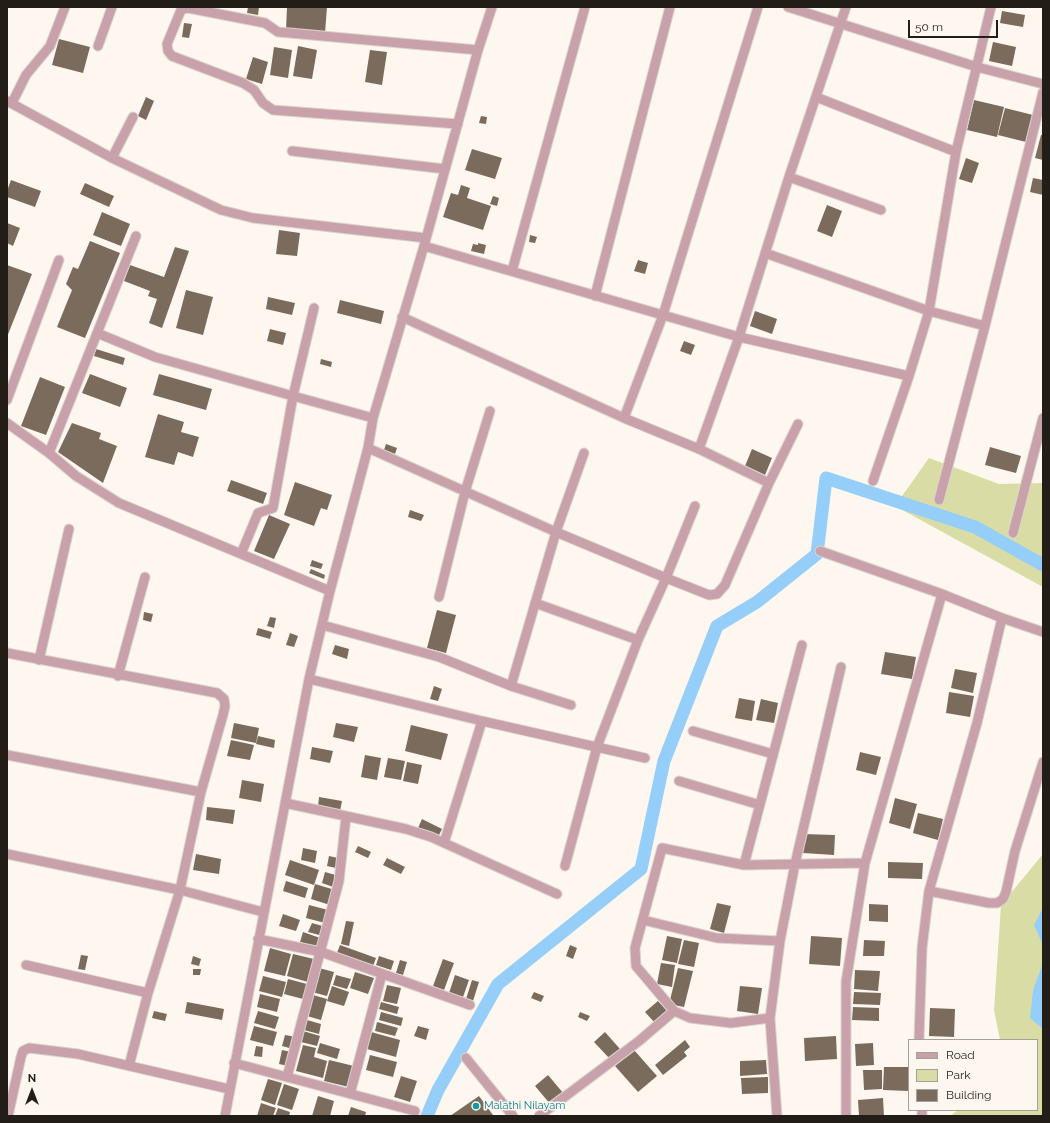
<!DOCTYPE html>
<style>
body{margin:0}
#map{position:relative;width:1050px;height:1123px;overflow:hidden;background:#fef7f0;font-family:Raleway,sans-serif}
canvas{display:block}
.frame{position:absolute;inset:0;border:8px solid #231d18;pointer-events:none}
.legend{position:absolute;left:908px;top:1039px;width:130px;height:72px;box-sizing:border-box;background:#fef7f0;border:1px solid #a6a09a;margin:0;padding:5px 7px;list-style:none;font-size:12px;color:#231d18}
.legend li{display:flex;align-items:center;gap:8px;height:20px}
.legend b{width:20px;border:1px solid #a6a09a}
.north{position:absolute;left:12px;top:1071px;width:40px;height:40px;-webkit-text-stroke:3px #fef7f0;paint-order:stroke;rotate:0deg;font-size:11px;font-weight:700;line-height:16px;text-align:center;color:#231d18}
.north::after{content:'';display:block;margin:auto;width:14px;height:18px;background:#231d18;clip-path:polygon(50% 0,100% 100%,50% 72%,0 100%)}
.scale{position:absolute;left:908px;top:20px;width:90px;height:18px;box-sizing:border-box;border:2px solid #231d18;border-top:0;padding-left:5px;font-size:12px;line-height:14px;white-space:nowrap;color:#231d18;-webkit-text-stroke:3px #fef7f0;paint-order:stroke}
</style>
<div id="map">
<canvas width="1050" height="1123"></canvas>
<div class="frame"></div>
<ul class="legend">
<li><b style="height:5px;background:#c9a1aa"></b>Road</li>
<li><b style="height:11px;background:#d9dda5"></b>Park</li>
<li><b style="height:11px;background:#7a6b5d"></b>Building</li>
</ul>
<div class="north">N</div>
<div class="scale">50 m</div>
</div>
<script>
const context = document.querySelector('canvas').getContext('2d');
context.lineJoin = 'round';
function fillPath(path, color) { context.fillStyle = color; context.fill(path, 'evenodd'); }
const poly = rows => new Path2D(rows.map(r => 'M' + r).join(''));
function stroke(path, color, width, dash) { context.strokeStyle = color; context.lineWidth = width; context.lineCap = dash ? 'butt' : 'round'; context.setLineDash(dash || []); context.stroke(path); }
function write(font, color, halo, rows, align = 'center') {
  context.font = font + ' Raleway,sans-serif'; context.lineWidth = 3; context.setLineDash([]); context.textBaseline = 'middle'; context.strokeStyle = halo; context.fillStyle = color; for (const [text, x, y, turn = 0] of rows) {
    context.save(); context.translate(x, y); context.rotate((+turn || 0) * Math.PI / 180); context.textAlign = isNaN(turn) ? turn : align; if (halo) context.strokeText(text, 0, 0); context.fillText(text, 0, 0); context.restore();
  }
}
const green = poly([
 [929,458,999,484,1043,483,1043,587,895,506],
 [1043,854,1043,1116,950,1116,958,1110,1037,1110,1037,1040,1000,1040,994,1010,1001,905]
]);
const water = poly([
 [1043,908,1043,945,1034,925],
 [1043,963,1043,1029,1030,1018,1033,990]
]);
const canal = poly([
 [427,1116,438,1090,498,984,641,869,664,761,717,626,757,602,817,554,826,478,975,527,1043,565]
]);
const building = poly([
 [248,7,259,7,258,15,247,13],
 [287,7,327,7,325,33,286,30],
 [1002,11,1025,15,1023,27,1000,23],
 [184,23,192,24,189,38,182,37],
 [59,39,90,47,83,73,52,65],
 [993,42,1016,47,1012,66,989,61],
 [298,46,317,50,312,79,293,76],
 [274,47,292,50,288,78,270,75],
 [370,50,387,52,382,85,365,82],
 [253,57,268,62,262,84,246,79],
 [146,97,154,101,146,120,138,116],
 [974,100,1004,107,997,137,967,130],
 [1005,108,1033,115,1026,142,998,135],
 [481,116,487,117,486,124,479,123],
 [1041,135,1043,135,1043,160,1035,158],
 [472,149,502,158,495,179,465,170],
 [966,158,979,163,972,183,959,179],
 [1033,178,1043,180,1043,195,1030,192],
 [11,180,41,191,35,207,7,197,7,191],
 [85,183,114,196,109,207,80,194],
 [461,185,470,188,467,198,491,206,483,230,443,217,451,193,458,195],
 [493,196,499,198,497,206,490,204],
 [827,205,842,211,832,237,817,231],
 [102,212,130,224,121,246,93,235],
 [7,223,20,228,13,246,7,243],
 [279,230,300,233,297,256,276,254],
 [530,235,537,237,535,243,529,242],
 [90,241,120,253,85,338,57,327,72,290,66,284,73,267,78,269],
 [478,243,486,245,484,254,471,251,473,244,478,245],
 [175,247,189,251,162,328,149,323,157,299,148,296,150,291,124,281,130,265,164,277],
 [638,260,648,263,645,274,634,271],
 [7,265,32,274,7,337],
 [186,290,213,297,203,335,176,328],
 [268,297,295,303,292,315,266,309],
 [340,300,384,311,381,324,337,313],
 [755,311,777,319,772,334,750,326],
 [270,329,286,333,283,345,267,341],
 [684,341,695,345,691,355,680,351],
 [96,349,125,358,123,365,94,356],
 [321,359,332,362,331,367,320,364],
 [90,374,127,388,120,407,82,393],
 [159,374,212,389,206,410,153,395],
 [40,377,65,387,46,435,21,426],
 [158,414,184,422,181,432,199,437,193,457,178,452,174,465,145,457],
 [72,423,101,433,99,439,117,446,103,483,58,452],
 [386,444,397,448,395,454,384,450],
 [990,447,1021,456,1016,473,985,465],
 [752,449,772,458,765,475,745,466],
 [231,480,267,493,263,504,227,491],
 [295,482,332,495,327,510,321,508,314,526,284,515],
 [410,510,424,515,421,521,408,517],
 [269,515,290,524,274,559,254,551],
 [312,560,323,564,321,569,310,566],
 [311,569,325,575,324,579,309,573],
 [437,610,456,615,446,653,427,648],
 [144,612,153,614,151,622,143,620],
 [270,617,276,618,274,628,267,626],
 [258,628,272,632,270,639,256,635],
 [290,633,298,636,294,647,286,645],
 [335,645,349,649,347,659,332,654],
 [885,652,916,657,912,679,881,674],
 [955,669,977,673,973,693,951,688],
 [434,686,442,689,438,701,430,699],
 [949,692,974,696,970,717,946,713],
 [739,698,755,701,752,721,735,718],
 [761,699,778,703,774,723,756,720],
 [234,723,259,728,256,743,231,738],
 [336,723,358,727,354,742,333,737],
 [411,725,448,734,441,760,405,751],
 [258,736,275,740,274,748,256,744],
 [231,740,254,745,250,760,227,756],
 [312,747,333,751,330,763,310,759],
 [860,752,881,757,876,775,856,770],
 [365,755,381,758,377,780,361,777],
 [388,758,405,761,401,780,384,777],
 [407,762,422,765,418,784,403,781],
 [242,780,264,784,261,802,239,798],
 [319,797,342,801,340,811,318,807],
 [895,798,917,804,910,829,889,823],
 [207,807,235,810,233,824,206,820],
 [918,813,943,819,938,840,913,833],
 [422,819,442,829,438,837,418,828],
 [803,834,835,835,834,855,803,853],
 [358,846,371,852,368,858,355,852],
 [303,848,317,851,315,863,301,860],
 [196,854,221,859,219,874,193,870],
 [329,856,338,858,336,868,327,866],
 [387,858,405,867,401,874,383,865],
 [290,860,319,870,314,885,285,875],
 [888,862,923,863,922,879,888,878],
 [325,872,339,876,336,888,322,883],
 [286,881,308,888,305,898,283,891],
 [315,884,335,890,330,905,311,899],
 [717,903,731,906,724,933,710,929],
 [869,904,888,905,888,922,869,921],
 [309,905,328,910,325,923,306,918],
 [283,914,300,920,296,931,279,926],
 [346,921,354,922,349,946,341,944],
 [312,923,326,927,323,936,308,932],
 [303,932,323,939,320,948,300,942],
 [667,936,682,939,677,963,662,960],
 [811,936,842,938,840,966,809,964],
 [684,940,699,943,694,967,678,964],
 [864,940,885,941,884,956,863,956],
 [340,945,376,958,373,966,337,953],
 [570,945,577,948,573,959,566,956],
 [270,948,291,954,285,976,264,971],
 [293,954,314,959,308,982,287,976],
 [81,955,88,956,85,970,78,969],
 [193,956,201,959,199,966,191,964],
 [379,956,394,961,391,970,376,965],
 [443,959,454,963,444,990,433,986],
 [400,960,407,962,403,975,396,973],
 [661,963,675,965,672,987,657,984],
 [319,968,334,972,327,996,312,992],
 [678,968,693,971,684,1007,669,1004],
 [193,969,201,969,200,975,193,975],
 [855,970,880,971,878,991,854,989],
 [355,972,374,978,368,994,350,988],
 [336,975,351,979,347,989,333,985],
 [455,975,469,980,463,997,449,993],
 [263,976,286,982,282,997,259,991],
 [288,979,307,984,303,999,284,994],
 [472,980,479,982,473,1001,466,999],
 [387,985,401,988,397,1004,383,1001],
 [332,986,349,992,344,1006,327,1001],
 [740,986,762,988,758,1014,737,1011],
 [534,992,544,996,541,1002,531,998],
 [854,992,881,993,880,1005,853,1004],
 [260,994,280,999,277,1012,257,1007],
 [313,995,327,999,321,1020,307,1016],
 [658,1001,667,1011,655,1023,645,1012],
 [187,1002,224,1009,222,1020,185,1013],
 [381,1002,399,1007,397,1014,379,1009],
 [853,1007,879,1008,879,1021,852,1020],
 [930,1008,955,1009,954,1037,929,1036],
 [154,1011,167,1014,165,1021,152,1018],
 [258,1011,279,1017,275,1029,254,1023],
 [381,1012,403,1018,401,1026,379,1020],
 [580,1012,590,1016,587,1021,578,1017],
 [307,1020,321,1024,319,1034,304,1030],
 [377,1022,398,1028,395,1036,375,1031],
 [254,1026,277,1032,273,1046,250,1040],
 [418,1026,429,1029,426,1040,414,1036],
 [303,1031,320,1036,317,1046,301,1042],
 [371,1032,400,1040,396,1057,367,1049],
 [605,1032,620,1049,609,1058,594,1042],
 [285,1035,296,1037,293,1049,282,1046],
 [836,1036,837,1059,805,1061,804,1038],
 [685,1040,690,1047,684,1052,687,1056,663,1075,655,1065],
 [320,1043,340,1049,337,1059,317,1053],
 [873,1043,874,1065,856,1066,855,1044],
 [303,1045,316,1048,314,1057,327,1061,323,1078,296,1071],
 [256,1046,263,1047,262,1057,254,1056],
 [282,1050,291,1052,288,1066,279,1064],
 [634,1050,657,1076,638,1092,615,1066],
 [370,1055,397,1062,393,1077,366,1070],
 [329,1060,354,1066,349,1087,324,1081],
 [766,1060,767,1074,740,1076,740,1061],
 [884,1067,909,1067,909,1091,883,1090],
 [863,1070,882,1070,882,1089,864,1090],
 [548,1075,564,1094,551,1105,535,1086],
 [401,1076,417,1081,410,1102,394,1097],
 [768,1077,768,1093,742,1094,741,1078],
 [268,1079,282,1083,275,1105,261,1100],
 [284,1084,299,1089,292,1110,277,1105],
 [318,1096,334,1101,330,1116,312,1116],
 [479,1096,493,1115,450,1116],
 [883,1098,884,1116,859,1116,858,1100],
 [261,1103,276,1108,273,1116,257,1116],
 [351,1107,366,1112,365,1116,348,1116],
 [278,1108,290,1112,289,1116,275,1116]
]);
const minor = poly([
 [788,7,977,67,1043,84],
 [98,46,112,7],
 [816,97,956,152,991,7],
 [7,101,112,158,221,210,253,218,426,238],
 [12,103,26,75,50,46,65,7],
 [458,124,273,110,263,103,254,90,243,83,172,56,168,51,167,44,181,10,188,8,265,23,278,32,478,50],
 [292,151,445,169],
 [112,158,133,117],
 [789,177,881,210],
 [424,246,739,337,909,376],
 [765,253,929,311,956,152],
 [512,271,585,7],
 [595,296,670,7],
 [314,308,293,396,373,418],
 [402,317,624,418,699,449,769,483,798,424],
 [97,333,155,357,293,396,273,508,258,513,241,554],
 [7,400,59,260],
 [624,418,663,315,758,7],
 [7,423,49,453,76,476,119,503,330,591],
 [368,448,556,532,666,578,638,640,597,747,565,866],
 [699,449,739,337,789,177,846,7],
 [49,453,136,236],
 [873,481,909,376,929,311,985,326,1043,92],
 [939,500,985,326],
 [695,506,666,578,709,595,717,594,725,585,769,483],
 [1013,533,1043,418],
 [820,551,942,594,865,863,846,982,846,1116],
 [942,594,1002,618],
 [439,597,465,492,490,411],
 [535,603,638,640],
 [322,625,439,657,511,686,571,705],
 [802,645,744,865,865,863],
 [7,653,217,693,224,699,225,706,223,715,201,792,180,890,148,993,129,1066],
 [39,660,69,529],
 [118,676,145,577],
 [309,679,482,721,444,843],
 [511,686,556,532,584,453],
 [482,721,645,758],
 [693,731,773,754],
 [7,755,201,792],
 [679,781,760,805],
 [285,803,406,829,431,837,557,894],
 [7,854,180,890,263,912],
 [744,865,662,848,635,948,636,966,674,1011,690,1018,731,1023,770,1018],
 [929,891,989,903,997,903,1003,899,1006,892,1015,851,1043,762],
 [643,920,717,938,780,941],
 [258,939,321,952,470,1005],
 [26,965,148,993],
 [919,1040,922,948,929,891,977,723,1002,618,1043,632],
 [466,1058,513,1116],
 [234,1063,415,1111],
 [287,1077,339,881,346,817],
 [350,1094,382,974],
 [922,1110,922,1116],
 [8,1116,21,1057,23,1051,29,1048,78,1054,229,1089],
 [225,1116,309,679,330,591,368,448,373,418,424,246,478,50,492,7],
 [539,1116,639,1041,674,1011],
 [777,1116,770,1018,780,941,795,864,841,667]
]);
const markers = [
 [476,1106,4,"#0f9aa8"]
];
const cultureNames = [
 ["Malathi Nilayam",484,1106]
];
fillPath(green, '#d9dda5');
fillPath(water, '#94cef9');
stroke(canal, '#94cef9', 13);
fillPath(building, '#7a6b5d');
stroke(minor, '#dbd4cd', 11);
stroke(minor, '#c9a1aa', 9);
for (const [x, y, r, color] of markers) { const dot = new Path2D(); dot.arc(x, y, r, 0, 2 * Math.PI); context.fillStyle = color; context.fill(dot); stroke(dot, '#fef7f0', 1.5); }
write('11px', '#0d838f', '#fef7f0', cultureNames, 'left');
</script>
